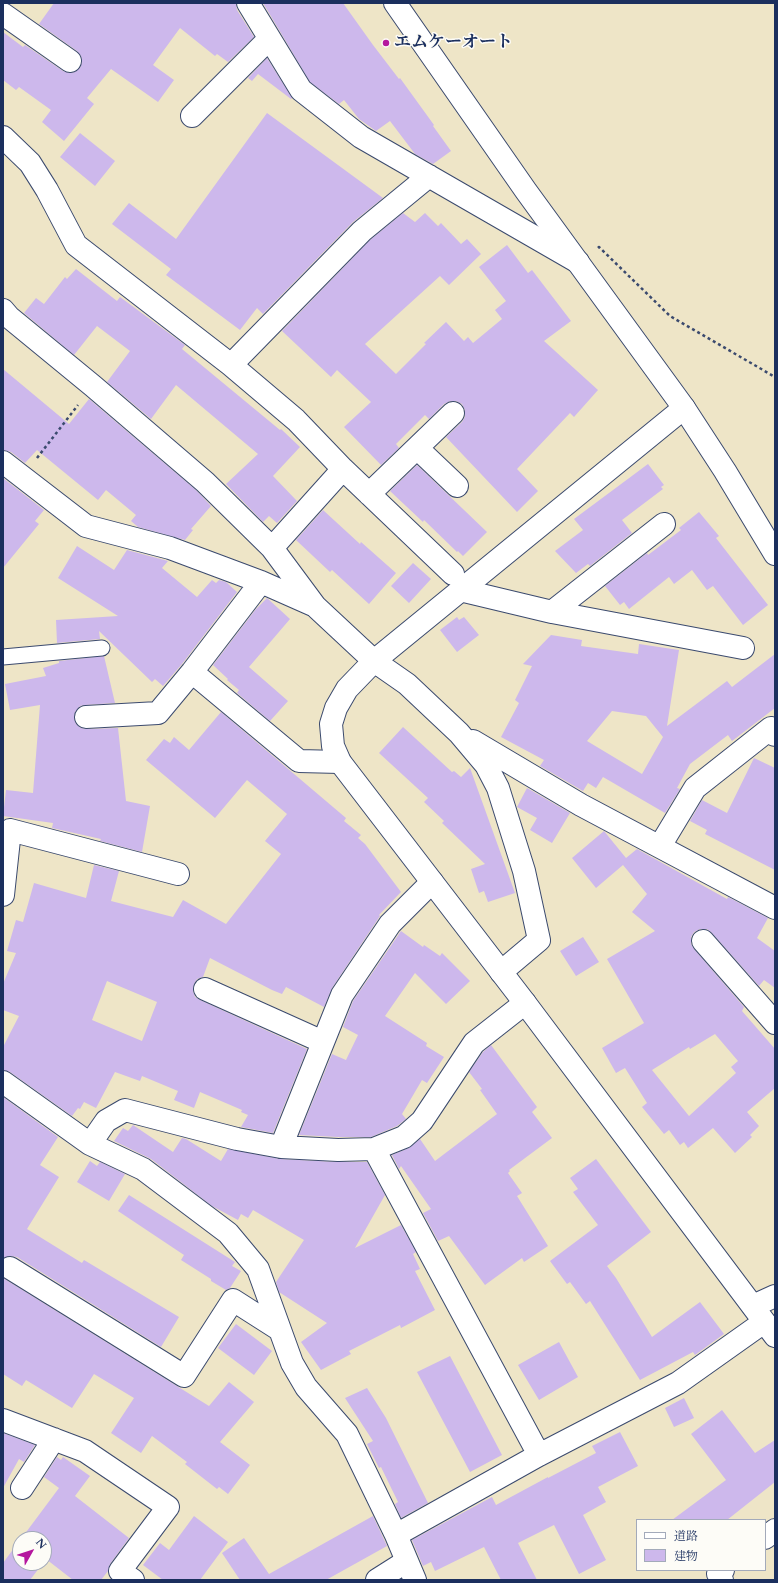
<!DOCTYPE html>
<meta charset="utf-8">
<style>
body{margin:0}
#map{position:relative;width:778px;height:1583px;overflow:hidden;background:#eee5c7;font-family:Cardo,"Noto Serif JP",serif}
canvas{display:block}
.frame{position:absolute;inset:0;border:4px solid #1b2f5e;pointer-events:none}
.legend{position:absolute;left:636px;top:1519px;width:130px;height:52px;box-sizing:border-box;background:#fdfcf7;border:1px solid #a3aaba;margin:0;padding:5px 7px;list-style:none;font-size:12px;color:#1b2f5e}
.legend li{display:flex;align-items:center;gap:8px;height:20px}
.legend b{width:20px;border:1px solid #a3aaba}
.north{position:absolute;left:12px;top:1531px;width:40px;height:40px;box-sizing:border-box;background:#fdfcf7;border:1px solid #a3aaba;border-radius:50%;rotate:51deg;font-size:11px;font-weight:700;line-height:16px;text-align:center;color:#1b2f5e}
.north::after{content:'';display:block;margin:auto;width:14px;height:18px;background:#b5179e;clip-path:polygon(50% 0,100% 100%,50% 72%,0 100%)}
</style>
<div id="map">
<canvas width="778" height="1583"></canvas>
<div class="frame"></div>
<ul class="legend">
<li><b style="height:5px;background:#fff"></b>道路</li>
<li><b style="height:11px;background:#cdb8ec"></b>建物</li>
</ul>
<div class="north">N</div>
</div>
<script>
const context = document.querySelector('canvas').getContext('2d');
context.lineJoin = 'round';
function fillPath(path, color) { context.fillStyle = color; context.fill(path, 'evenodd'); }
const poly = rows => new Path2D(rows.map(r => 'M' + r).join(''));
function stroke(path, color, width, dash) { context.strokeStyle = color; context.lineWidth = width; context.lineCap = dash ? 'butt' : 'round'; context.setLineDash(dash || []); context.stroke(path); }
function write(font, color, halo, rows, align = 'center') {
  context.font = font + ' Cardo,"Noto Serif JP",serif'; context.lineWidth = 3; context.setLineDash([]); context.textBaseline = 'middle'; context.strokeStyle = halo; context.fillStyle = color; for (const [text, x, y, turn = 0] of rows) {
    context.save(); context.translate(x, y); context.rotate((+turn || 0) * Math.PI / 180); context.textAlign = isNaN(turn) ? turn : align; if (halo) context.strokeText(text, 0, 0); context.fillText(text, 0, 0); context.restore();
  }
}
const building = poly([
 [54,3,236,3,237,10,254,37,228,62,217,54,215,56,180,28,153,65,174,80,158,102,111,69,87,98,94,104,64,141,42,122,51,110,19,87,16,90,3,80,3,32,23,47,25,45,63,71,69,73,75,72,80,68,82,62,81,56,77,51,39,24],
 [263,3,343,3,373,45,399,79,400,78,434,125,433,126,451,151,433,164,415,154,390,121,376,131,359,119,344,100,339,104,310,82],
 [267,58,292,98,291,99,258,74,252,81,248,78],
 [267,113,383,198,353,222,263,314,257,308,240,330,166,275,171,269,112,224,129,203,176,239],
 [80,133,115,161,95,186,60,157],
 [403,213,415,222,425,213,438,226,441,223,461,244,467,239,481,254,449,285,440,276,365,344,396,374,426,344,424,343,446,322,464,341,468,337,473,343,502,319,495,310,506,301,479,267,507,245,528,273,532,270,571,321,544,341,598,390,574,417,570,413,517,469,538,491,517,512,446,437,462,422,465,417,465,410,462,404,456,401,450,401,444,404,429,419,425,415,396,444,399,448,381,465,344,427,371,402,337,370,331,377,282,331,370,240],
 [76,269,117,301,120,297,185,345,182,349,280,430,281,429,300,447,273,476,297,501,277,523,269,516,263,522,226,484,258,454,176,385,151,419,107,382,130,351,97,326,74,355,24,313,36,298,44,304,65,277,67,279],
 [3,369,69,424,89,399,197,491,211,506,191,529,193,530,185,540,138,527,131,521,136,515,106,490,98,500,37,450,25,463,11,452,3,450],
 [648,464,664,485,661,487,663,489,622,520,632,533,590,566,588,564,576,573,555,551,583,530,574,519],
 [417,465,487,532,463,556,458,551,457,552,424,520,423,522,390,491],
 [3,478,44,510,35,521,39,524,3,568],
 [323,510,360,544,361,542,396,573,369,604,332,570,330,572,296,540],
 [699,512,719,536,716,538,768,605,743,625,713,586,707,590,692,570,674,584,669,577,629,609,624,602,620,605,605,586,647,553,648,555,681,530,679,528],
 [77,546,114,570,127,550,168,561,162,568,197,597,212,580,216,583,219,580,226,582,237,592,182,664,163,686,155,679,152,682,99,631,100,639,57,643,56,620,118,616,58,578],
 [413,563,431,579,409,603,391,586],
 [267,598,290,619,249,667,288,701,270,721,237,693,239,690,227,680,228,679,213,665,256,609],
 [457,617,459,620,464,617,479,635,457,652,440,630],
 [551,635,582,640,581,646,638,654,639,644,679,650,667,726,727,681,732,687,775,654,775,708,732,741,728,735,690,764,677,788,680,789,665,813,603,777,596,788,588,783,583,791,540,766,544,760,501,737,519,703,515,700,532,666,523,664],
 [612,711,646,716,663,737,642,774,587,741],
 [104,656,115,703,85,705,80,706,75,712,74,718,76,724,81,728,87,729,118,728,126,801,150,806,142,852,100,841,101,839,52,828,53,823,3,816,6,790,33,793,40,705,10,710,5,684,46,676,43,668,59,663,59,661],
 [221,712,346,818,344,821,361,835,358,838,365,844,401,892,379,915,380,916,332,988,324,1007,286,987,282,994,272,990,210,958,203,977,197,979,194,984,193,991,195,997,200,1000,307,1049,273,1133,241,1127,248,1115,241,1112,242,1110,200,1092,194,1108,174,1100,178,1091,142,1076,140,1081,115,1072,96,1108,84,1102,80,1109,78,1108,72,1116,10,1072,3,1070,3,1047,19,1016,3,1010,3,984,16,953,7,951,16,920,23,922,34,883,86,898,94,865,119,871,111,901,173,917,183,900,226,924,281,854,265,841,287,814,247,780,215,818,146,760,164,739,170,743,174,737,189,750],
 [107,981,157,1002,142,1041,92,1020],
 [403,727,452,772,454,771,461,777,470,768,515,893,488,902,484,891,479,893,471,869,485,864,442,823,444,821,424,802,428,798,379,753],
 [754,758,775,768,775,870,705,834,707,830,690,821,702,800,727,813],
 [527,788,570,813,552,843,530,830,537,818,517,807],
 [604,831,626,858,637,849,727,899,728,897,768,918,757,938,775,951,775,988,764,980,759,986,712,933,707,929,700,929,694,932,691,937,691,944,694,949,744,1007,742,1011,775,1049,775,1088,747,1112,759,1126,750,1135,752,1137,735,1153,713,1128,688,1148,684,1142,680,1145,669,1130,664,1134,642,1107,647,1103,625,1068,616,1073,602,1048,644,1023,607,959,655,931,632,912,647,894,623,865,596,888,572,858],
 [715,1034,738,1061,731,1067,736,1073,689,1116,652,1070,689,1047,690,1049],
 [401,931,423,947,424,945,440,956,442,953,470,981,446,1004,415,973,385,1016,427,1043,426,1046,444,1057,427,1083,422,1080,402,1114,406,1119,397,1126,371,1137,338,1137,299,1135,332,1054,346,1060,358,1035,343,1027,353,1001],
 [583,937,599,962,576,976,560,951],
 [491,1045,537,1107,532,1112,552,1138,509,1170,510,1171,508,1173,522,1193,517,1196,548,1246,524,1262,522,1258,485,1285,449,1236,438,1241,423,1213,431,1209,401,1166,399,1169,392,1155,409,1148,420,1139,435,1161,497,1114,480,1090,482,1089,469,1072,483,1052],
 [3,1097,58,1137,40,1165,59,1177,27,1229,82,1263,84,1260,179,1317,161,1347,17,1257,10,1256,3,1258],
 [133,1125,173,1152,182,1138,186,1139,221,1161,228,1149,280,1159,337,1162,367,1162,385,1195,355,1248,401,1225,416,1252,413,1254,420,1269,415,1271,435,1310,401,1328,400,1325,349,1351,351,1354,321,1370,301,1342,327,1323,279,1292,276,1282,304,1240,253,1210,248,1218,241,1214,238,1220,212,1206,151,1159,114,1141,123,1128,128,1131],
 [596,1159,651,1232,607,1266,616,1278,652,1337,700,1302,724,1334,695,1355,693,1352,640,1380,590,1301,586,1304,570,1282,567,1284,550,1261,598,1225,573,1192,578,1189,570,1178],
 [90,1161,97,1166,100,1162,125,1174,109,1201,77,1182],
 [129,1195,235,1262,232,1266,241,1271,230,1288,226,1290,211,1281,211,1279,181,1260,184,1255,118,1211],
 [3,1278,209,1406,229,1382,254,1402,220,1442,250,1465,228,1494,219,1487,217,1489,185,1464,187,1462,152,1436,141,1453,111,1433,134,1398,94,1374,72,1408,26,1380,22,1386,3,1374],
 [236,1324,272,1351,254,1375,218,1348],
 [559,1342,578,1377,539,1400,518,1365],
 [450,1356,502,1455,470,1472,417,1372],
 [367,1388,386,1418,428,1503,401,1518,395,1504,398,1502,381,1467,379,1468,367,1444,373,1441,345,1398],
 [684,1398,694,1418,674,1427,665,1408],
 [722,1410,755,1453,775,1440,775,1482,727,1520,672,1520,726,1480,691,1434],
 [620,1432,638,1466,598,1487,606,1502,583,1515,606,1560,579,1574,554,1525,518,1543,537,1580,501,1580,484,1547,435,1571,431,1562,423,1566,412,1540,492,1497,496,1505,548,1477,548,1478,596,1453,592,1446],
 [3,1433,35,1445,24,1462,19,1459,3,1488],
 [57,1457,61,1460,63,1457,90,1476,75,1496,129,1538,110,1564,108,1571,101,1580,73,1580,46,1559,44,1561,44,1539,21,1539,59,1488,44,1477],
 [194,1516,228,1542,200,1580,163,1580,143,1565,160,1543,169,1550],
 [373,1516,387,1546,326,1580,240,1580,222,1553,244,1538,269,1574],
 [20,1540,20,1563,43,1563,30,1580,3,1580,3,1563]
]);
const path = poly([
 [598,248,599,247,670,316,775,377],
 [37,458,78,405]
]);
const service = poly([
 [3,657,102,648]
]);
const minor = poly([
 [248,3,301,90,361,137,578,262],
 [3,14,70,61],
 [192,116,269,39],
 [3,137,30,163,47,190,76,245,231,365,296,420,343,469,453,574],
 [3,310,9,317,93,386,205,482,272,548,315,606,374,661,407,684,459,733,486,765,498,788,524,871,539,940,501,972],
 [231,365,362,231,429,176],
 [684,408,725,471,775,554],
 [417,448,457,486],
 [3,462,86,526,170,548,261,582,313,605],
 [369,494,453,413],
 [272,548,343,469],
 [460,590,552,612,743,648],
 [552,612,664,524],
 [192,672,299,761,340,762],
 [86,717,158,713,192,672,261,582],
 [473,741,581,805,775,908],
 [660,846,695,788,771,728,775,735],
 [3,895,10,830,178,874],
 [703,941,775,1023],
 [205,989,323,1042],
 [3,1082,90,1144,143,1169,228,1233,258,1269,292,1363,306,1387,347,1434,396,1535,415,1580],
 [90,1144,106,1121,125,1110,237,1139,281,1147,338,1150,374,1149,404,1137,422,1121,474,1043,525,1003],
 [281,1147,342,995,390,924,432,882],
 [374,1149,539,1455],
 [10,1268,184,1376,233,1300,280,1330],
 [753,1306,775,1296],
 [3,1420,85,1451,168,1507,120,1571,133,1580],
 [22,1488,54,1439],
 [396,1535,539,1455,678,1383,764,1322],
 [765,1538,775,1530],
 [377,1580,407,1561],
 [722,1580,718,1574,723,1570]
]);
const tertiary = poly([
 [395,3,526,191,684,408,374,661,347,689,336,708,331,724,333,746,340,762,525,1003,775,1336]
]);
const markers = [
 [386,43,4,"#b5179e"]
];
const poiNames = [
 ["エムケーオート",394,43]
];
fillPath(building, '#cdb8ec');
stroke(service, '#3b4a6e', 17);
stroke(minor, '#3b4a6e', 24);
stroke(tertiary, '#3b4a6e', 24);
stroke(path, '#3b4a6e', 2.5, [3, 3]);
stroke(service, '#fff', 15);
stroke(minor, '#fff', 22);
stroke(tertiary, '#fff', 22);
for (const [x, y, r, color] of markers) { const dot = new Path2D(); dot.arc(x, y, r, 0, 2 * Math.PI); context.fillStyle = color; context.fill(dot); stroke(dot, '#fdfcf7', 1.5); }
write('bold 17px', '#1b2f5e', '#fdfcf7', poiNames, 'left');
</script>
